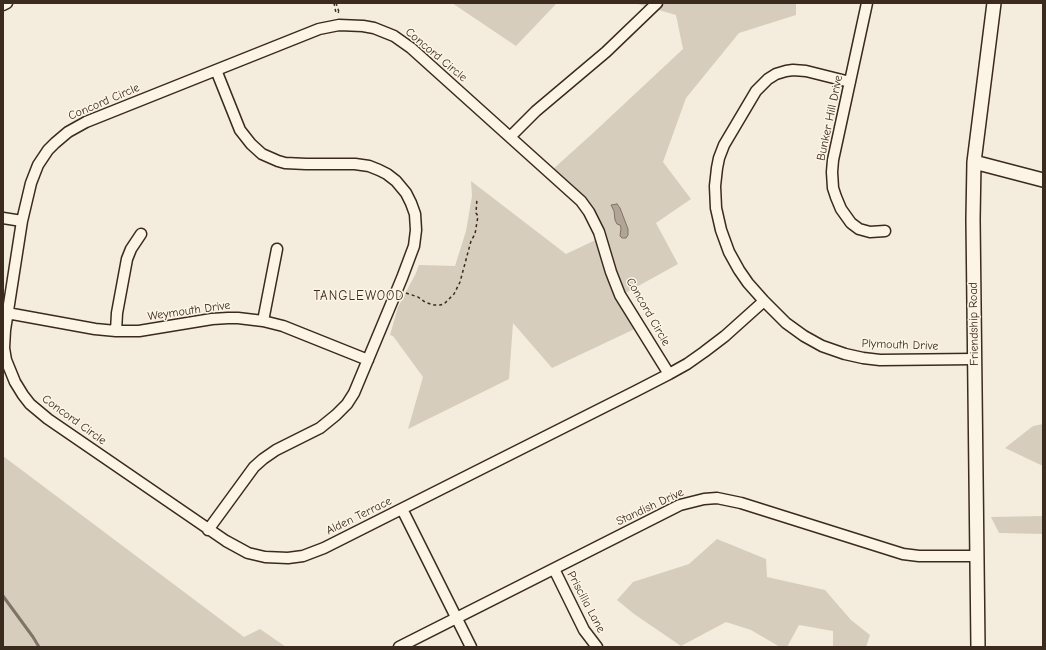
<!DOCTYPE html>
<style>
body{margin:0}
#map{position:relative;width:1046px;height:650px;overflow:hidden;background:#f4eddd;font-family:"Comic Neue",sans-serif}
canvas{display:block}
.frame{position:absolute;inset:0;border:4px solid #3b2a1e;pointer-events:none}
</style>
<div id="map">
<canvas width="1046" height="650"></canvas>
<div class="frame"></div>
</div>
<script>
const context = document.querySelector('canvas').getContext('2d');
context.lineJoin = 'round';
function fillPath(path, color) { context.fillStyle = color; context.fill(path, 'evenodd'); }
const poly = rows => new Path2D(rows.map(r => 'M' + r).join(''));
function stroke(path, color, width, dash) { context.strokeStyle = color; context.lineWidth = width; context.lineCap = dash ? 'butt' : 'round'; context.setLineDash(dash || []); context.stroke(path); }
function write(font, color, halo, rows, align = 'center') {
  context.font = font + ' "Comic Neue",sans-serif'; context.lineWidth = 3; context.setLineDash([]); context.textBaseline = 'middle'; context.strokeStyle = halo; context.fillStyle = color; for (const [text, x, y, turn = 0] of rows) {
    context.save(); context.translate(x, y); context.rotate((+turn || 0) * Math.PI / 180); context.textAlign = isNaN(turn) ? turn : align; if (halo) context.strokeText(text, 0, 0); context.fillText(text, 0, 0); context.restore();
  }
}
const green = poly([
 [452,3,557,3,516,46],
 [634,3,796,3,796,15,739,33,686,98,663,162,691,199,656,223,678,264,622,295,641,326,552,368,513,323,509,379,408,429,423,377,393,336,390,335,398,307,416,273,419,265,455,266,466,231,472,196,471,181,566,254,604,236,552,170,592,134,683,49,676,15],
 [1043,424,1043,466,1005,448,1033,426],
 [3,456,244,637,260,629,286,647,3,647],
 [1043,516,1043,534,999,533,991,517],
 [717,539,766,559,767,577,825,590,851,620,870,635,866,647,833,647,833,631,799,625,787,647,780,647,751,630,726,622,681,646,634,614,617,600,633,582,689,564]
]);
const water = poly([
 [617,204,620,208,628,229,628,235,626,238,622,238,620,236,621,228,620,225,617,224,615,220,614,211,611,205,617,204]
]);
const stream = poly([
 [3,596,33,637,39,647]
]);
const path = poly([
 [334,3,336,13,339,12],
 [336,3,339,12],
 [406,293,418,297,425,302,433,305,440,305,444,304,454,294,460,282,471,241,475,234,478,216,476,213,477,198]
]);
const minor = poly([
 [867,3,833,160,832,172,833,188,836,197,841,209,851,223,859,229,870,232,885,231],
 [3,5,7,3],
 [850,82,806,71,793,70,786,71,776,74,768,79,756,91,724,145,719,158,717,168,715,186,716,208,721,230,729,252,739,270,748,283,764,301,786,323,804,336,822,346,845,354,863,358,880,360,974,359],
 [510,137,536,111,606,52,657,3],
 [3,218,22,221],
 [7,313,95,329,116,331,139,331,212,319,228,318,238,318,263,321,283,326,368,360],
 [263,321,277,249],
 [116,331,117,313,127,259,131,249,141,234],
 [669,374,620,295,611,272,599,232,589,212,581,201,411,48,394,36,374,28,363,26,339,25,319,29,86,122,68,132,55,143,48,150,38,165,31,183,22,221,5,330,4,348,6,360,15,382,23,395,30,404,48,419,226,541,248,553,265,557,288,558,303,556,324,548,636,391,669,374,687,364,704,352,725,336,764,301],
 [402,509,471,647],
 [208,530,254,467,263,459,276,450,320,428,336,415,347,404,354,393,402,278,414,246,416,230,415,214,411,203,406,193,396,181,387,174,379,170,369,166,355,164,306,164,285,163,278,161,262,154,251,144,240,130,216,70],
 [554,569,584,630,597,647],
 [399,647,680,505,704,499,717,498,741,503,903,554,919,556,977,556]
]);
const tertiary = poly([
 [974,162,1043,180],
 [978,647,973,219,974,162,994,3]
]);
const streetNames = [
 ["Concord Circle",436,55,40],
 ["Concord Circle",104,102,-23],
 ["Bunker Hill Drive",830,118,-78],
 ["Weymouth Drive",189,311,-8],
 ["Concord Circle",648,312,60],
 ["Friendship Road",974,324,-91],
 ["Plymouth Drive",900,345,2],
 ["Concord Circle",74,420,36],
 ["Standish Drive",650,507,-25],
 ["Alden Terrace",359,516,-26],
 ["Priscilla Lane",586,602,62]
];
const neighbourhoodNames = [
 ["TANGLEWOOD",359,296]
];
fillPath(green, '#d6cdbd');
fillPath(water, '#b0a596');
stroke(water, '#817466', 1);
stroke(stream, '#817466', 3);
stroke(minor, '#3b2a1e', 13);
stroke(tertiary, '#3b2a1e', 16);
stroke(path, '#3b2a1e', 1.5, [3, 3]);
stroke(minor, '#fcf5e5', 10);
stroke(tertiary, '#fcf5e5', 13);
write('12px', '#3b2a1e', '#fcf5e5', streetNames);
context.letterSpacing = '1px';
write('13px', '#3b2a1e', '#fcf5e5', neighbourhoodNames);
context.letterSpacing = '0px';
</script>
